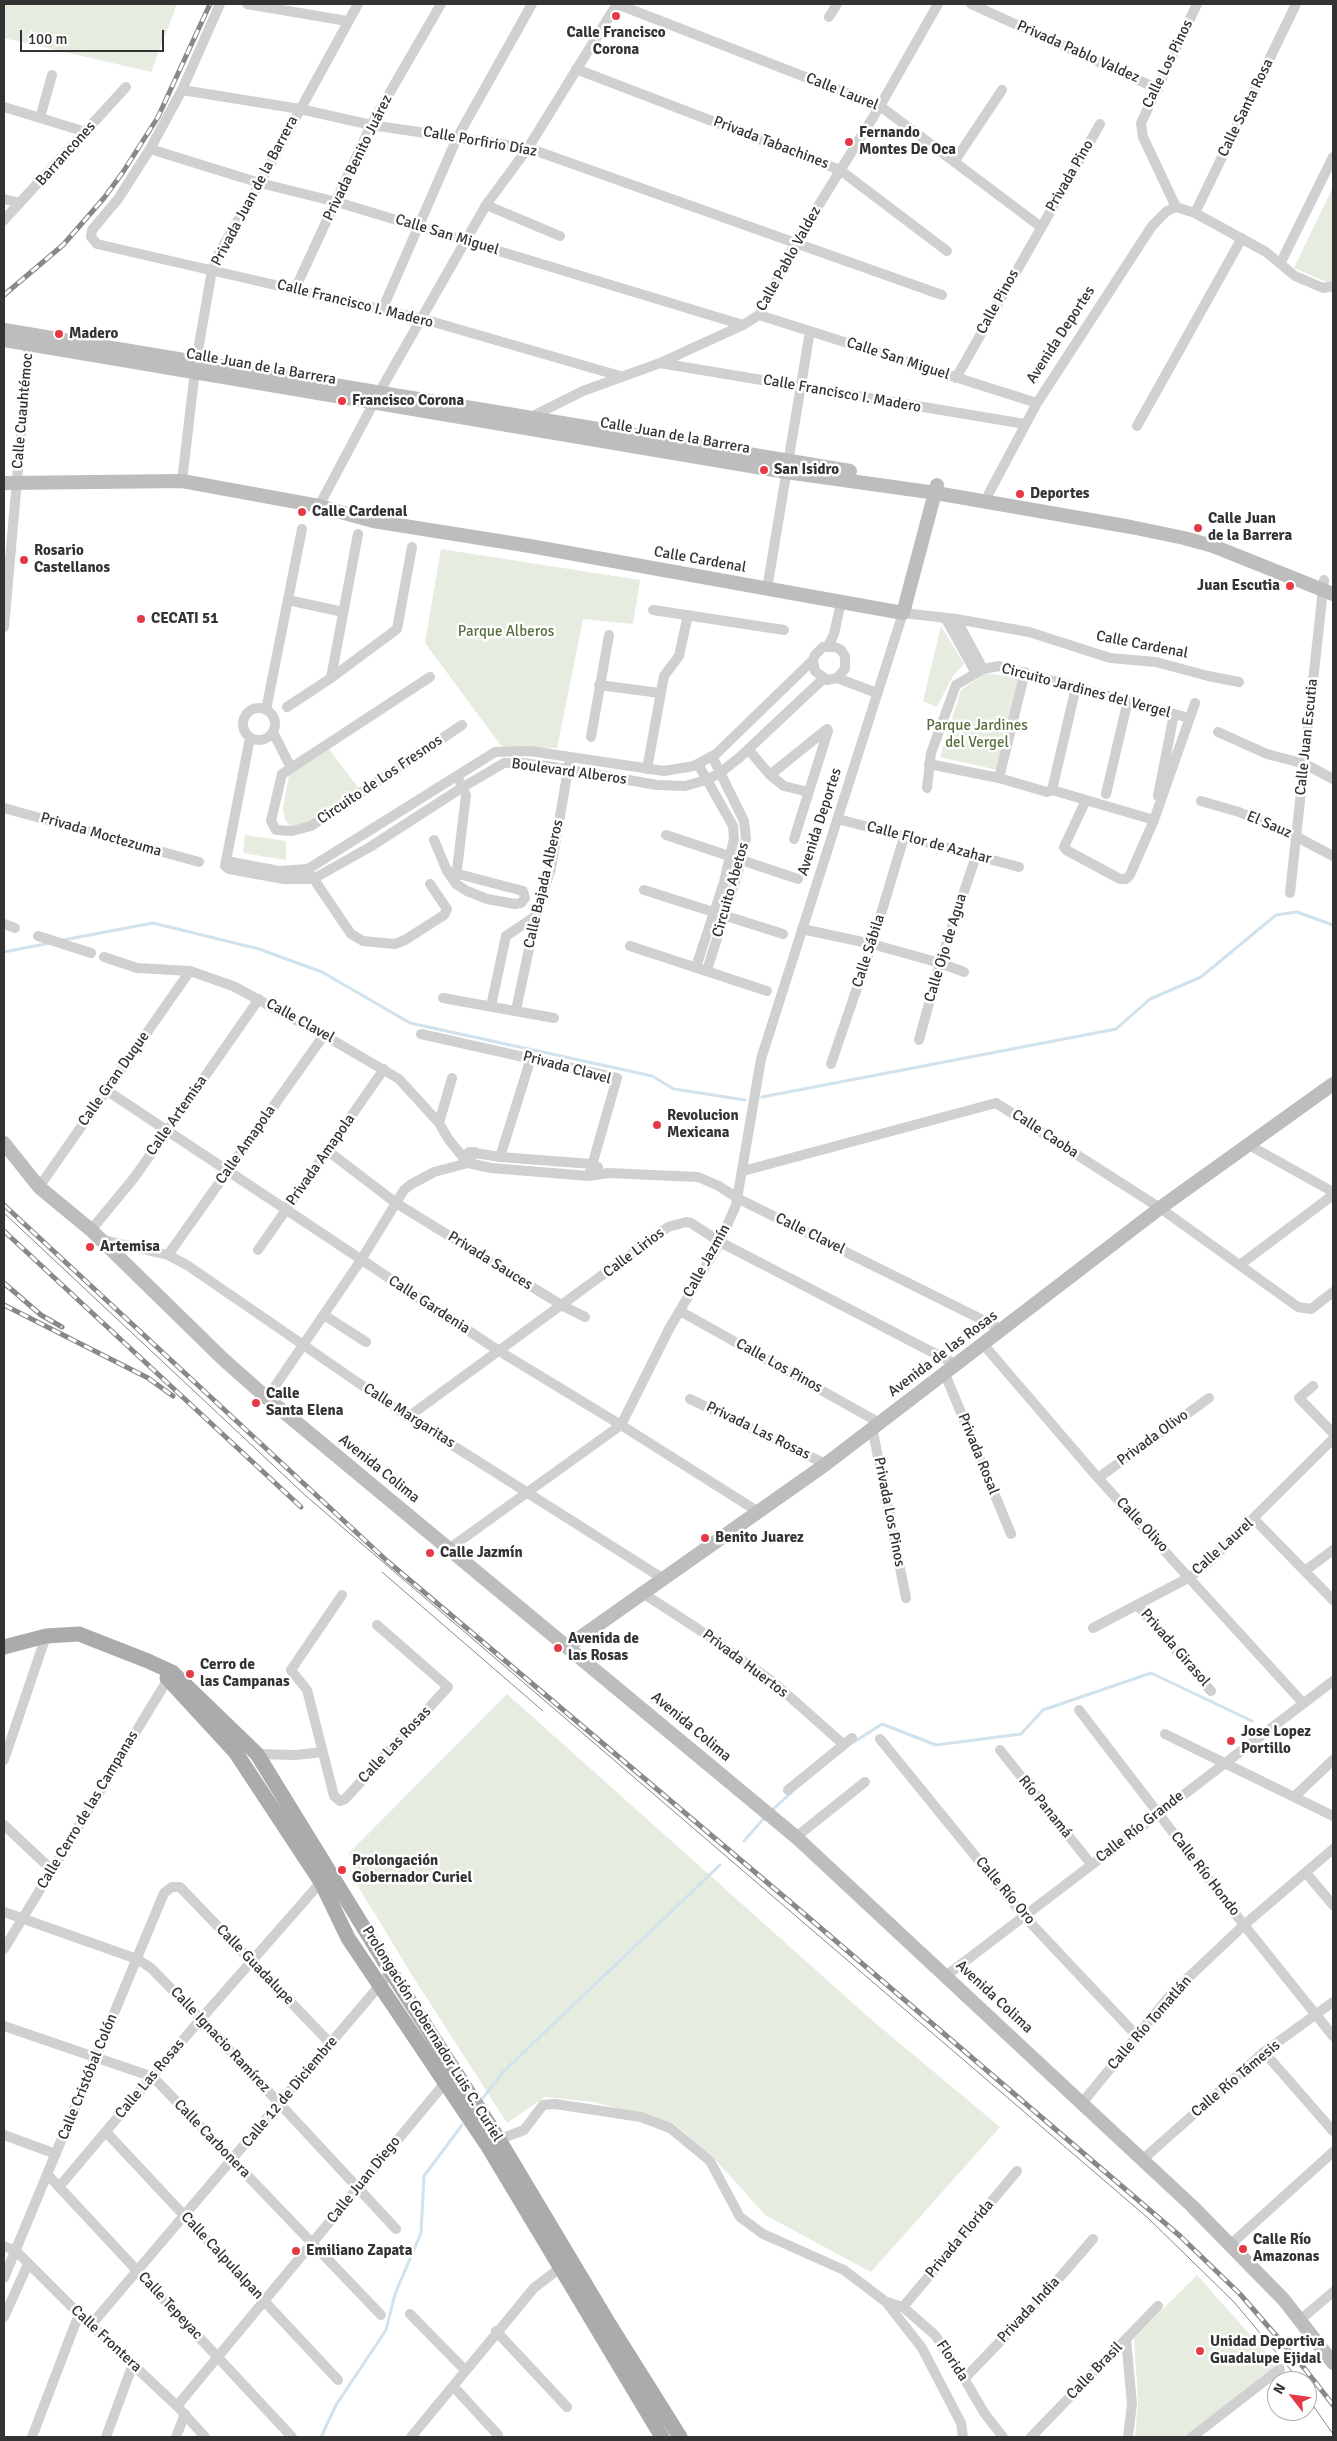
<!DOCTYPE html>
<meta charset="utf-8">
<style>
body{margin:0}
#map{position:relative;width:1337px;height:2441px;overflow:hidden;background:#fff;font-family:Signika,sans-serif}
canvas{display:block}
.frame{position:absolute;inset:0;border:5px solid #333;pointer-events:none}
.north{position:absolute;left:1267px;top:2371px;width:50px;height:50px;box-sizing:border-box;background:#fff;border:1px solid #adadad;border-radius:50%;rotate:300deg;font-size:14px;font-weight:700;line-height:20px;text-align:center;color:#333}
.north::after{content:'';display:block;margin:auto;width:18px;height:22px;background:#e63946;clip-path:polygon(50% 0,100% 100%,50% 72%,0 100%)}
.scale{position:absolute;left:20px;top:30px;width:144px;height:22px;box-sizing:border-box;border:2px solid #333;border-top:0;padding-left:6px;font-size:15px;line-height:18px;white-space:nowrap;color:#333;-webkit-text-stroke:4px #fff;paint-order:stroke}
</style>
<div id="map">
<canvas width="1337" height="2441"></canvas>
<div class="frame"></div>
<div class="north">N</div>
<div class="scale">100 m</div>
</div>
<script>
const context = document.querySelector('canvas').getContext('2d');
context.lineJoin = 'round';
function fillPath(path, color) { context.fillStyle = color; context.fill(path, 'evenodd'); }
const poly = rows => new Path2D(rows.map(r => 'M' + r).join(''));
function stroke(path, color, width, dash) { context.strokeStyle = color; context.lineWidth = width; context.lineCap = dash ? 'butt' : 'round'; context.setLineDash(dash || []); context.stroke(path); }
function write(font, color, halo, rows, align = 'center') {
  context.font = font + ' Signika,sans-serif'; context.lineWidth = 5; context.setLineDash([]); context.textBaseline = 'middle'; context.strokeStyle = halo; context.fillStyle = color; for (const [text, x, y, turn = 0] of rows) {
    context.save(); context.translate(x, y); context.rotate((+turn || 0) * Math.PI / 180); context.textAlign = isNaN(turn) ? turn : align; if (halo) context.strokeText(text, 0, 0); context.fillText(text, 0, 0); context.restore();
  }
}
const green = poly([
 [4,4,177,4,151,72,4,38],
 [1333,187,1333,281,1327,282,1294,268],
 [441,549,640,580,633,624,583,619,557,748,502,747,425,643],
 [941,626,964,664,953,676,937,707,923,701],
 [985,673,1021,678,997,770,940,757,961,690],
 [329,749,359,789,308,822,290,826,285,820,283,808,289,775],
 [245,835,286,841,286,860,243,853],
 [507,1694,874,2022,1000,2127,871,2272,765,2215,713,2157,675,2125,594,2102,545,2097,507,2123,412,1975,359,1888,349,1853],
 [1197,2275,1277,2365,1200,2428,1185,2437,1135,2437,1138,2401,1134,2338]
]);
const stream = poly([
 [63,940,153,923,259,949,322,972,410,1023,652,1076,674,1089,745,1100],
 [4,952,50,943],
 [762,1097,1116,1029,1150,999,1201,977,1276,915,1297,912,1333,925],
 [854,1742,882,1724,936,1745,1021,1734,1043,1710,1151,1673,1252,1721],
 [771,1811,791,1793],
 [744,1841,765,1817],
 [483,2098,502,2073,720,1865],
 [321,2437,336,2405,386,2330,395,2294,421,2233,424,2176,462,2125]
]);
const street = poly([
 [220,4,182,90,150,149,118,199,92,230,91,237,97,244,423,319,620,376],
 [247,4,347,21],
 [971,4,1158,89],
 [829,17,837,4],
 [576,69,840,170,947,251],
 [182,90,300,109,371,125,528,148,942,295],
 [4,107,86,132],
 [40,118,52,75],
 [150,149,260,183,337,202,743,325],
 [954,162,1002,90],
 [4,199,20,203],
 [486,205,560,236],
 [1176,207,1143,137,1141,123,1197,4],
 [1176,207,1195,213,1266,252,1295,276,1323,288,1333,286],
 [1195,213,1296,4],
 [4,220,126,87],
 [1281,262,1333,157],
 [295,289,371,125,441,4],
 [382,310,457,138,532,4],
 [759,315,1037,403],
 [660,363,1025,424],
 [956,378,1100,124],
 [529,418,583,391,660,363,743,325,759,315,796,242,880,106,938,4],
 [1137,426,1242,238],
 [182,481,196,362,212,270,220,251,260,183,358,4],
 [989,493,1037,403,1152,226,1167,211,1176,207],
 [319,506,380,391,486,205,528,148,617,4,880,106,1041,227],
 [767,589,810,331],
 [288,600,343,612],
 [653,610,784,630],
 [941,617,946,619,976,673],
 [956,619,983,669],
 [4,627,29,345],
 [828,646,834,634,841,602],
 [430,677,282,774,271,821,276,830,292,831,311,826,462,725],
 [331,678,358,534],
 [837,678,877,693],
 [599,685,660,693],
 [287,707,331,678,397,629,412,547],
 '243 724a16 16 0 1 1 32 0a16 16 0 1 1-32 0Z',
 [266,710,302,529],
 [273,732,291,768],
 [1218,732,1267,754,1305,764,1333,779],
 [591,737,609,635],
 [250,738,225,866,229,869,284,879,313,879,370,847,463,787,504,763,523,763,553,767,657,785,685,786,706,780,720,773,740,757,823,679],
 [748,749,770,775,784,786,808,792],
 [929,764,999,778,1047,792,1052,790,1154,820],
 [647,769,664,676,679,656,688,615],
 [770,775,827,729,828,731,794,839],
 [999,778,1025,672],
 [927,788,931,753,956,685,983,669,999,666,1189,718],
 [1052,790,1076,687],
 [1106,794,1128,700],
 [1158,796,1174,714],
 [1086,800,1064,847,1066,850,1120,879,1126,879,1130,875,1154,820,1195,703],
 [1201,801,1239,812,1297,837,1333,856],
 [4,808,199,862],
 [838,819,1019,867],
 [666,835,798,879],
 [434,840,447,871,456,884,467,891,487,899,515,904,521,903,525,898,523,891,447,871],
 [226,861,279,871,308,869,495,752,530,751,664,771,694,766,716,754,813,660,815,655,823,647,835,647,841,650,845,656,845,669,837,678,827,680,815,671,813,660],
 [311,875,351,934,363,941,395,944,405,940,444,915,447,909,430,884],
 [456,878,466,795,460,782],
 [644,890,783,934],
 [1290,893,1324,580],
 [4,924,15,928],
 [802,929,872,944,940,963,964,972],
 [38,936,91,953],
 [630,946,767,991],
 [104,957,137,968,190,971,233,986,324,1035,399,1079,439,1123,449,1140,468,1163,491,1168,589,1176,608,1173,698,1177,719,1186,737,1198,1003,1330],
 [696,967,724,882,734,839,733,826,698,764],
 [707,970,737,876,746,838,744,821,712,756],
 [443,998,554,1018],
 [491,1006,506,936,536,916],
 [516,1010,536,916,551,868,569,764],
 [421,1034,617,1078,589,1176],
 [919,1040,940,963,976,856],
 [831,1064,872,944,904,837],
 [106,1090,499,1351,621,1425,757,1511],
 [439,1123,452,1078],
 [1249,1145,1333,1192],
 [328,1151,396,1203,563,1306,585,1317],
 [469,1152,500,1157,592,1164,598,1167],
 [500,1157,531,1058],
 [743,1171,996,1103,1160,1208,1298,1307,1311,1309,1333,1292],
 [39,1187,190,971],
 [91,1230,134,1178,259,999],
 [100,1239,168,1255,187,1265,408,1417,662,1578],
 [258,1250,384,1069],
 [168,1255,324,1035],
 [1241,1264,1333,1195],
 [680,1311,878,1422],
 [324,1315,366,1342],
 [983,1344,1098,1478,1303,1703],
 [945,1374,1011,1534],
 [1313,1386,1299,1398,1333,1433],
 [267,1398,361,1260,404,1190,410,1185,434,1172,468,1163,475,1152],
 [690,1399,826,1464],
 [408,1417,668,1227,686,1222,691,1223,720,1242,957,1365],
 [872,1427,906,1598],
 [1098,1478,1209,1398],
 [1254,1519,1333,1600],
 [450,1548,621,1425,669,1329,720,1242,736,1205,761,1059,903,613,956,619,1029,632,1110,658,1156,662,1208,676,1239,682],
 [1306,1570,1333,1550],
 [641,1592,698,1629,772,1681,843,1744],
 [342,1595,291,1670,307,1690,334,1796,340,1801,345,1799,448,1687,377,1625],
 [1138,1606,1211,1691],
 [1093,1628,1190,1577,1209,1562,1333,1439],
 [1079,1710,1244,1925,1333,2036],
 [1165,1734,1333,1816],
 [880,1739,1024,1916,1137,2036],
 [1000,1750,1091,1864],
 [257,1754,296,1755,322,1752],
 [4,1760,46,1636],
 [788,1790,852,1738],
 [1294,1797,1333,1760],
 [4,1825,52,1870],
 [796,1837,865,1782],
 [1306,1873,1333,1905],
 [4,1912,137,1959,151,1968,201,2019,396,2229],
 [4,1949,171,1674],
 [947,1975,1333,1681],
 [4,2026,153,2077,381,2315],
 [1264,2052,1333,2131],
 [1082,2103,1172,1993,1244,1925,1333,1849],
 [106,2132,338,2380],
 [4,2135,56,2154],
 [495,2141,524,2130,543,2105,555,2104,641,2117,670,2128,710,2161,740,2217,763,2234,844,2270,886,2302,922,2348,961,2423,963,2437],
 [1142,2160,1264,2052,1333,2002],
 [48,2175,292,2437],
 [59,2187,193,2028,321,1882],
 [1230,2245,1333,2152],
 [4,2246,16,2251,79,2314,177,2406,205,2437],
 [4,2278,164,1893,172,1887,180,1887,331,2044],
 [887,2302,903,2307,935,2335,959,2370,985,2414,1003,2437],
 [903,2307,1017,2171],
 [410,2314,465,2370],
 [4,2317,28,2264],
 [1300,2320,1333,2292],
 [91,2325,391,1972],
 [496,2331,567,2407],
 [1126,2339,1132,2404,1128,2437],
 [964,2379,1041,2299,1093,2239],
 [453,2386,498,2435],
 [177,2406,449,2078],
 [32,2437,79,2314],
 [106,2437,133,2364],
 [176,2437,185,2414],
 [411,2437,534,2288,560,2268],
 [1031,2437,1158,2306],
 [1192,2437,1280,2369]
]);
const secondary = poly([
 [4,330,850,471],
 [4,340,786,472,936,493,1131,527,1184,538,1213,546,1333,594],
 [4,483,182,481,319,506,373,521,530,546,903,613,937,485],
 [4,1143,39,1187,91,1230,223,1359,267,1398,796,1837,1192,2206,1284,2300,1333,2363],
 [568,1646,826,1464,1160,1208,1333,1084]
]);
const primary = poly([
 [4,1647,46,1636,79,1634,148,1661,172,1672,257,1754,391,1972,498,2138,608,2322,680,2437],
 [167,1678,236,1753,321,1882,348,1938,487,2145,662,2437]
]);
const tram = poly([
 [4,1213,306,1496,1148,2218,1234,2302,1300,2381],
 [382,1572,543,1711],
 [1307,2397,1333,2434]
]);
const rail = poly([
 [4,295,63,245,104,198,123,172,158,117,210,4],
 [4,1205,386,1560,795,1906,1180,2236,1240,2294,1305,2369,1333,2405],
 [4,1231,301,1507],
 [4,1283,41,1315,62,1327],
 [4,1305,148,1378,173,1396]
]);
const markers = [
 [616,16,5,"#e63946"],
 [849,142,5,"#e63946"],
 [59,334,5,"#e63946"],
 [342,401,5,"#e63946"],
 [764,470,5,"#e63946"],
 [1020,494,5,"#e63946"],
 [302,512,5,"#e63946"],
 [1198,528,5,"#e63946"],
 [24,560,5,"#e63946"],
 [1290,586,5,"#e63946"],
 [141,619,5,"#e63946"],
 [657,1125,5,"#e63946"],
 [90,1247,5,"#e63946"],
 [256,1403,5,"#e63946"],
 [705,1538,5,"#e63946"],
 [430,1553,5,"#e63946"],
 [558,1648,5,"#e63946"],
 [190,1674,5,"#e63946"],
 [1231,1741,5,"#e63946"],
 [342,1870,5,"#e63946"],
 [1243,2249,5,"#e63946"],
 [296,2251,5,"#e63946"],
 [1200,2351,5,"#e63946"]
];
const poiNames = [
 ["Calle Francisco",616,33,"center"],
 ["Corona",616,50,"center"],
 ["Fernando",859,133],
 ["Montes De Oca",859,150],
 ["Madero",69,334],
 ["Francisco Corona",352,401],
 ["San Isidro",774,470],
 ["Deportes",1030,494],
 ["Calle Cardenal",312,512],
 ["Calle Juan",1208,519],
 ["de la Barrera",1208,536],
 ["Rosario",34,551],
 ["Castellanos",34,568],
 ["Juan Escutia",1280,586,"right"],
 ["CECATI 51",151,619],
 ["Revolucion",667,1116],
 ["Mexicana",667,1133],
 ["Artemisa",100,1247],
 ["Calle",266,1394],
 ["Santa Elena",266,1411],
 ["Benito Juarez",715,1538],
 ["Calle Jazmín",440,1553],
 ["Avenida de",568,1639],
 ["las Rosas",568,1656],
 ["Cerro de",200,1665],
 ["las Campanas",200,1682],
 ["Jose Lopez",1241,1732],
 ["Portillo",1241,1749],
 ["Prolongación",352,1861],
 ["Gobernador Curiel",352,1878],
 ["Calle Río",1253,2240],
 ["Amazonas",1253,2257],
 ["Emiliano Zapata",306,2251],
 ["Unidad Deportiva",1210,2342],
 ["Guadalupe Ejidal",1210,2359]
];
const streetNames = [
 ["Privada Pablo Valdez",1078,52,24],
 ["Calle Los Pinos",1168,64,-64],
 ["Calle Laurel",842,92,22],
 ["Calle Santa Rosa",1246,108,-64],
 ["Calle Porfirio Díaz",480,142,10],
 ["Privada Tabachines",771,143,21],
 ["Barrancones",66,154,-48],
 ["Privada Benito Juárez",358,158,-64],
 ["Privada Pino",1070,176,-60],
 ["Privada Juan de la Barrera",255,191,-62],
 ["Calle San Miguel",447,235,17],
 ["Calle Pablo Valdez",789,259,-61],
 ["Calle Pinos",998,302,-61],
 ["Calle Francisco I. Madero",355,304,14],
 ["Avenida Deportes",1061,335,-57],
 ["Calle San Miguel",898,359,18],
 ["Calle Juan de la Barrera",261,367,10],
 ["Calle Francisco I. Madero",842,394,10],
 ["Calle Cuauhtémoc",23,411,-85],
 ["Calle Juan de la Barrera",675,436,10],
 ["Calle Cardenal",700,560,10],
 ["Calle Cardenal",1142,645,11],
 ["Circuito Jardines del Vergel",1086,691,15],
 ["Calle Juan Escutia",1307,737,-84],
 ["Boulevard Alberos",569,772,8],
 ["Circuito de Los Fresnos",380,780,-34],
 ["Avenida Deportes",820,822,-72],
 ["El Sauz",1269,825,23],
 ["Privada Moctezuma",101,835,16],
 ["Calle Flor de Azahar",929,843,15],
 ["Calle Bajada Alberos",544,884,-77],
 ["Circuito Abetos",731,890,-74],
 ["Calle Ojo de Agua",946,948,-73],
 ["Calle Sábila",869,951,-72],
 ["Calle Clavel",300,1021,29],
 ["Privada Clavel",567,1068,15],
 ["Calle Gran Duque",114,1079,-55],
 ["Calle Artemisa",177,1116,-55],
 ["Calle Caoba",1045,1134,33],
 ["Calle Amapola",246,1145,-55],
 ["Privada Amapola",321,1160,-55],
 ["Calle Clavel",810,1234,26],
 ["Calle Lirios",634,1253,-37],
 ["Privada Sauces",490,1261,32],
 ["Calle Jazmín",707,1261,-61],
 ["Calle Gardenia",429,1305,33],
 ["Avenida de las Rosas",943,1354,-37],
 ["Calle Los Pinos",779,1366,29],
 ["Calle Margaritas",409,1416,33],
 ["Privada Las Rosas",758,1431,26],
 ["Privada Olivo",1153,1438,-36],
 ["Privada Rosal",978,1454,68],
 ["Avenida Colima",379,1469,39],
 ["Privada Los Pinos",889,1512,79],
 ["Calle Olivo",1142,1525,47],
 ["Calle Laurel",1223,1547,-42],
 ["Privada Girasol",1175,1648,49],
 ["Privada Huertos",745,1664,37],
 ["Avenida Colima",691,1727,40],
 ["Calle Las Rosas",395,1745,-47],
 ["Río Panamá",1045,1807,51],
 ["Calle Cerro de las Campanas",88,1810,-59],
 ["Calle Río Grande",1140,1827,-38],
 ["Calle Río Hondo",1205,1874,52],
 ["Calle Río Oro",1005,1891,50],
 ["Calle Guadalupe",255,1965,46],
 ["Avenida Colima",994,1997,43],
 ["Calle Río Tomatlán",1150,2023,-49],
 ["Prolongación Gobernador Luis C. Curiel",432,2034,58],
 ["Calle Ignacio Ramírez",220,2040,47],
 ["Calle Cristóbal Colón",88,2077,-68],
 ["Calle Las Rosas",150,2079,-50],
 ["Calle Río Támesis",1236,2079,-40],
 ["Calle 12 de Diciembre",290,2092,-50],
 ["Calle Carbonera",212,2139,46],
 ["Calle Juan Diego",364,2180,-51],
 ["Privada Florida",960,2239,-50],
 ["Calle Calpulalpan",222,2256,47],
 ["Calle Tepeyac",170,2306,47],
 ["Privada India",1029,2310,-47],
 ["Calle Frontera",106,2339,43],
 ["Florida",952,2361,57],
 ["Calle Brasil",1095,2371,-46]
];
const parkNames = [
 ["Parque Alberos",506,632],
 ["Parque Jardines",977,726],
 ["del Vergel",977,743]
];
fillPath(green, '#e6ecdf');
stroke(stream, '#cfe2ee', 3);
stroke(street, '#d0d0d0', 10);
stroke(secondary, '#bdbdbd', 14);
stroke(primary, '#ababab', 15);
stroke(tram, '#888', 1);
stroke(rail, '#888', 5);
stroke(rail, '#fff', 3, [9]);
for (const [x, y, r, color] of markers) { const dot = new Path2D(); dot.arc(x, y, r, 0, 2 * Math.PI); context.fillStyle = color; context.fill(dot); stroke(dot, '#fff', 2); }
write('bold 15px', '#333', '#fff', poiNames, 'left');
write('15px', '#333', '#fff', streetNames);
write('15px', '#56703f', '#fff', parkNames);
</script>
